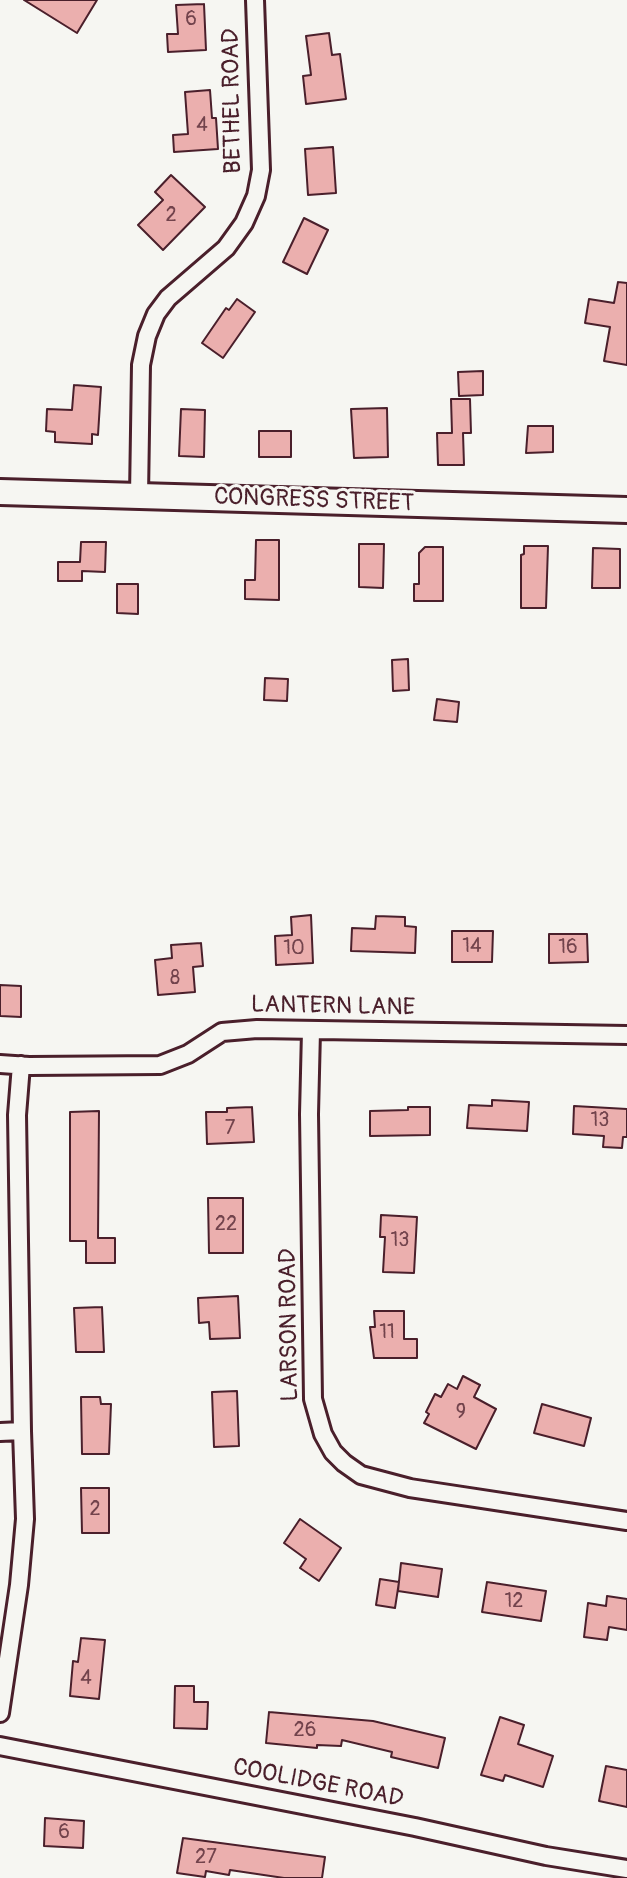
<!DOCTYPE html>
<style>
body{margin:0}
canvas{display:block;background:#f6f6f2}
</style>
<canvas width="627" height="1878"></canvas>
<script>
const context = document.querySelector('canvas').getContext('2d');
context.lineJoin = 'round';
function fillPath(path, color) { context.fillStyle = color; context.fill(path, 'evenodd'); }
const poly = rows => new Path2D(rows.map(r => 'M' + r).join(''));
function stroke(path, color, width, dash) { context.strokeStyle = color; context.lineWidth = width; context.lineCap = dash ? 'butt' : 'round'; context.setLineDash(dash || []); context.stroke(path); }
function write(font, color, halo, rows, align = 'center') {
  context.font = font + ' Pangolin,sans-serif'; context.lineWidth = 6; context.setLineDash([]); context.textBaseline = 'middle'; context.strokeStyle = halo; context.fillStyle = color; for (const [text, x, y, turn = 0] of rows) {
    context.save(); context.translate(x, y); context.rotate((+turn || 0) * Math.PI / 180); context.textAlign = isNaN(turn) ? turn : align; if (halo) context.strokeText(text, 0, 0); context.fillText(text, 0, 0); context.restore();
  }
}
const building = poly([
 [24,0,97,0,77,33,24,0],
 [204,4,206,50,168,52,167,34,178,34,176,5,204,4],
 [329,33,332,55,340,54,346,99,306,104,303,76,311,75,306,36,329,33],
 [210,90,212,118,216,118,218,149,174,152,173,135,188,134,185,92,210,90],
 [333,147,336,193,308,195,305,149,333,147],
 [171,175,205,207,163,250,138,225,163,200,155,192,171,175],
 [304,218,328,230,307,274,283,262,304,218],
 [618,282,627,283,627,365,604,361,610,327,585,323,589,299,614,303,618,282],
 [237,299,255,312,223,358,202,343,226,308,229,310,237,299],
 [483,371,483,395,459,396,458,372,483,371],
 [74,385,101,387,98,435,92,434,92,444,55,442,55,432,46,431,47,409,72,410,74,385],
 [451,399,470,399,471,433,463,433,464,465,438,465,437,433,452,433,451,399],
 [387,408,388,457,354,458,351,409,387,408],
 [181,409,205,410,204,457,179,456,181,409],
 [528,426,553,426,553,452,526,453,528,426],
 [259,431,291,431,291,457,259,457,259,431],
 [256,540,279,540,279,600,245,599,245,580,255,580,256,540],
 [81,542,106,542,105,572,82,571,82,581,58,581,58,562,80,562,81,542],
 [359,544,384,544,383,588,359,587,359,544],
 [524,546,548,546,546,608,521,608,521,555,524,554,524,546],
 [425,547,443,547,443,601,414,601,414,584,419,584,419,553,425,547],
 [593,548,620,549,620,588,592,588,593,548],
 [117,584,138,584,138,614,117,613,117,584],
 [408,659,409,690,393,691,392,660,408,659],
 [265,678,288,679,287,701,264,700,265,678],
 [437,699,459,702,457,722,434,720,437,699],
 [311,915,313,963,276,965,275,936,292,935,291,917,311,915],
 [376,916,405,917,405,926,416,927,415,953,351,951,352,928,375,929,376,916],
 [452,931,493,931,492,962,452,962,452,931],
 [549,934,587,934,588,962,549,963,549,934],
 [201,943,203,966,193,967,195,992,158,995,155,960,172,958,171,945,201,943],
 [0,985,21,986,21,1017,0,1016,0,985],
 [492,1100,529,1102,527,1131,467,1128,469,1105,492,1106,492,1100],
 [574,1106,627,1109,627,1137,623,1137,622,1148,603,1147,604,1136,573,1134,574,1106],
 [252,1107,254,1142,207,1144,206,1112,227,1112,227,1108,252,1107],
 [408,1107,430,1107,430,1135,370,1136,370,1111,408,1110,408,1107],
 [99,1111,98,1238,115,1238,115,1263,86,1263,86,1241,70,1241,70,1112,99,1111],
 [208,1198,243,1198,243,1253,209,1253,208,1198],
 [381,1215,417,1217,414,1273,383,1272,385,1237,380,1237,381,1215],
 [238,1296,240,1338,210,1339,209,1322,199,1323,198,1298,238,1296],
 [102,1307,104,1352,76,1352,74,1308,102,1307],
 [374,1311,404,1311,404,1339,417,1339,417,1358,374,1358,370,1327,375,1327,374,1311],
 [463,1376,480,1385,474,1397,496,1409,476,1449,424,1423,429,1414,426,1412,435,1394,441,1397,448,1384,457,1389,463,1376],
 [237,1391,239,1446,214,1447,212,1392,237,1391],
 [81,1397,100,1397,101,1404,111,1404,109,1454,82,1454,81,1397],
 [542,1404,591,1418,584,1446,534,1433,542,1404],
 [81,1488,109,1488,109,1533,82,1533,81,1488],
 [300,1519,341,1548,319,1581,300,1568,306,1559,284,1543,300,1519],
 [401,1563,442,1569,438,1597,398,1591,401,1563],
 [380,1579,399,1582,395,1608,376,1605,380,1579],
 [487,1582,546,1591,541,1621,482,1612,487,1582],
 [607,1596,627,1599,627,1630,609,1627,607,1640,584,1637,588,1603,606,1606,607,1596],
 [81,1638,105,1640,99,1699,70,1696,73,1661,78,1662,81,1638],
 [175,1686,194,1686,194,1702,208,1702,207,1729,174,1728,175,1686],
 [269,1712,373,1721,445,1738,438,1768,391,1757,392,1752,342,1740,341,1746,317,1745,317,1748,266,1743,269,1712],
 [500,1717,524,1725,518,1744,553,1756,543,1787,505,1775,503,1781,481,1775,500,1717],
 [606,1766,627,1770,627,1807,599,1801,606,1766],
 [45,1818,84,1821,83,1848,44,1846,45,1818],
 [183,1838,325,1857,322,1878,284,1878,230,1870,229,1875,206,1871,205,1877,177,1873,183,1838]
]);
const street = poly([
 [139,496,141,365,147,336,156,314,168,298,226,248,244,223,256,196,261,170,255,0],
 [311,1031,309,1114,313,1399,323,1434,333,1452,344,1463,361,1475,410,1488,627,1521],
 [0,1064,29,1066,160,1065,188,1054,222,1032,257,1029,627,1035],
 [0,1432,22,1431,17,1115,21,1065],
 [0,1713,19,1585,25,1519,22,1431],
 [0,1746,415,1827,546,1856,627,1869]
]);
const secondary = poly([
 [0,492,627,510]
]);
const numberNames = [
 ["6",191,20],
 ["4",202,126],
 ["2",171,216],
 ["14",472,947],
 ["16",568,948],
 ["10",294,949],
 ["8",175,979],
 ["13",600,1121],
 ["7",230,1129],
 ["22",226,1225],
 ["13",400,1241],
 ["11",387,1333],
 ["9",461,1413],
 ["2",95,1510],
 ["12",514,1602],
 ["4",86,1679],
 ["26",305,1731],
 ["6",64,1833],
 ["27",206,1858]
];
const streetNames = [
 ["BETHEL ROAD",233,101,-91],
 ["CONGRESS STREET",314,501,2],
 ["LANTERN LANE",333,1007,1],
 ["LARSON ROAD",290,1325,-91],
 ["COOLIDGE ROAD",318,1784,11]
];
fillPath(building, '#ebafae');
stroke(building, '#4a1f2b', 2);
stroke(street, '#4a1f2b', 22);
stroke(secondary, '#4a1f2b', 30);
stroke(street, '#f6f6f2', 16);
stroke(secondary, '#f6f6f2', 24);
write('20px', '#72434c', null, numberNames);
write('24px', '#4a1f2b', '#f6f6f2', streetNames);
</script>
